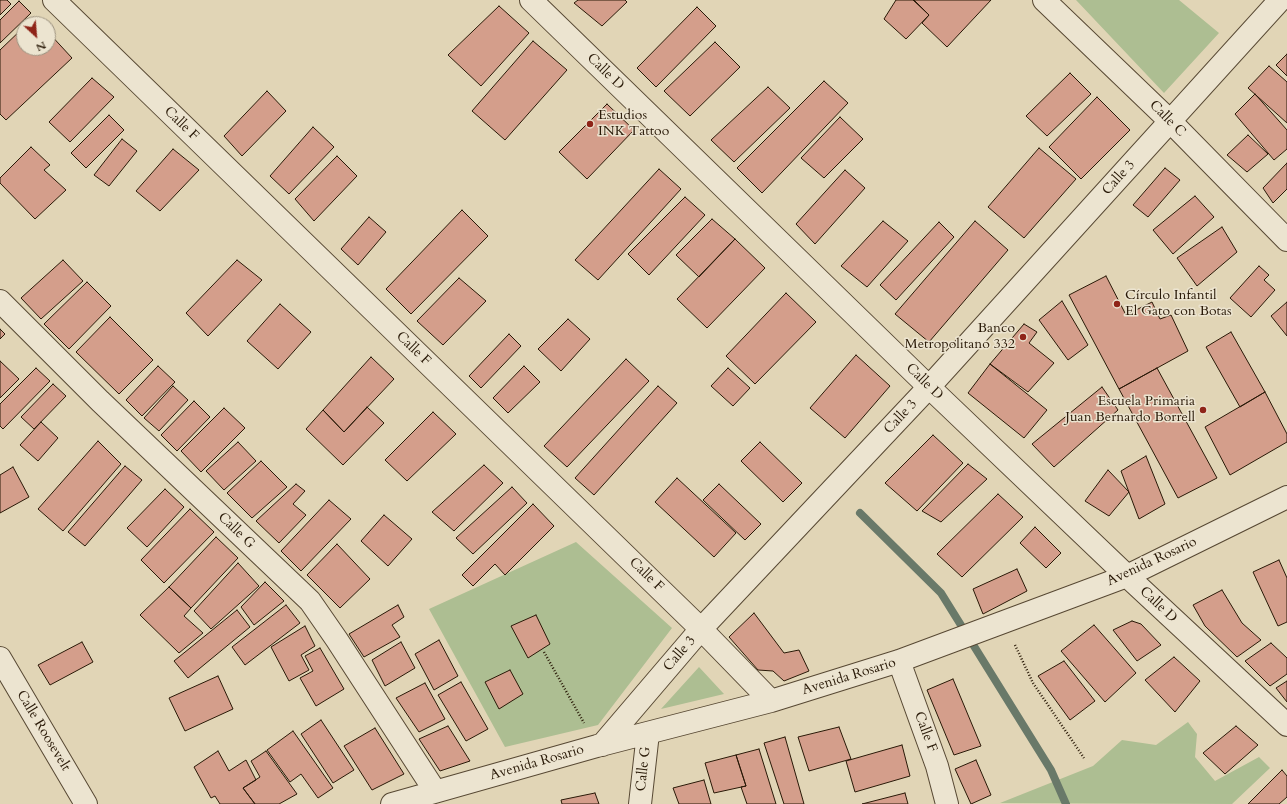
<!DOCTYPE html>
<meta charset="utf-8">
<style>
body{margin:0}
#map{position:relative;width:1287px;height:804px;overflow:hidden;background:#e1d5b6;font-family:Cardo,serif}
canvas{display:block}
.north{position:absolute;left:16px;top:16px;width:40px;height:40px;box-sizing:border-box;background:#ece4d0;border:1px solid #9e9380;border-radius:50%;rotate:154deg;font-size:11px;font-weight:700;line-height:16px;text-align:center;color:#291907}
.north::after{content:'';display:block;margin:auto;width:14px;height:18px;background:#8f2418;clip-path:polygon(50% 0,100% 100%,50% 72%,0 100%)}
</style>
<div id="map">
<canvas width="1287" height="804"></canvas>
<div class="north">N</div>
</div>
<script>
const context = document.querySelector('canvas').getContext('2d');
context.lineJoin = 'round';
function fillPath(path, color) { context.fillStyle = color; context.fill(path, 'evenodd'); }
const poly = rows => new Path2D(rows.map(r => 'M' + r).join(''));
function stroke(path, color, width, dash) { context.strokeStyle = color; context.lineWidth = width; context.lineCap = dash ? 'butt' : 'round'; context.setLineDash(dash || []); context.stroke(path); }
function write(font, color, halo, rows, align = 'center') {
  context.font = font + ' Cardo,serif'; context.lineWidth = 3; context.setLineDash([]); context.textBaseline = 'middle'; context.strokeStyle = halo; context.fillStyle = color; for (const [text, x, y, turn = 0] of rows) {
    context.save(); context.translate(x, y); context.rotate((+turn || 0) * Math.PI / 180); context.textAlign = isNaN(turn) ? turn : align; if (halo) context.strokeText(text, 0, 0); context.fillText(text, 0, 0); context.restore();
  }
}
const green = poly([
 [1076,0,1179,0,1219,33,1164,93],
 [576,542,672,628,598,725,505,747,429,609],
 [699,667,724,694,661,709],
 [1188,722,1197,734,1195,757,1215,781,1259,757,1270,768,1232,804,1000,803,1093,766,1122,740,1156,745]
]);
const stream = poly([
 [860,513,941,593,1051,770,1066,804]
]);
const building = poly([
 [0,0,7,0,11,4,0,15,0,0],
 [578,0,625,0,627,2,602,26,574,3,578,0],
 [896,0,913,0,929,15,906,39,884,19,896,0],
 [914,0,991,0,947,47,922,23,929,15,914,0],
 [19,1,31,13,0,43,0,20,19,1],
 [499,6,529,33,481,86,448,55,499,6],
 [697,7,716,26,656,87,637,68,697,7],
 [34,18,40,24,27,24,34,18],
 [24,27,24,48,48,48,48,32,72,58,6,120,0,114,0,50,24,27],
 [533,41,567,70,505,140,472,111,533,41],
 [715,42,740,67,690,116,664,91,715,42],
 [1287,54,1287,76,1276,65,1287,54],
 [1269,66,1287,82,1287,123,1248,88,1269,66],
 [1070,73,1091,94,1047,136,1026,116,1070,73],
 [92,78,114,97,70,142,49,122,92,78],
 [824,81,848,103,762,193,737,168,824,81],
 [768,87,790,108,734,162,711,140,768,87],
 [267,91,286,111,242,156,224,136,267,91],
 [1255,94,1287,130,1287,149,1274,160,1235,114,1255,94],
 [1097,97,1130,130,1081,179,1049,147,1097,97],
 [607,104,634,130,587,179,559,152,607,104],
 [109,115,124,130,86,168,71,153,109,115],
 [840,117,863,139,824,178,801,158,840,117],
 [313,127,334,147,289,194,270,176,313,127],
 [1248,135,1268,154,1247,172,1227,155,1248,135],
 [122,139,137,151,109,186,94,175,122,139],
 [31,147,50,165,44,170,66,190,35,219,0,183,0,178,31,147],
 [1039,148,1076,179,1024,238,988,207,1039,148],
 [173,149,199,170,160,211,136,191,173,149],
 [337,156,357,176,314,221,295,199,337,156],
 [1287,163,1287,189,1273,203,1263,188,1287,163],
 [1165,168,1180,180,1148,217,1133,205,1165,168],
 [659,169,681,189,598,280,575,260,659,169],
 [845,170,865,188,815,244,796,224,845,170],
 [1195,196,1214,217,1173,254,1153,230,1195,196],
 [685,197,705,215,649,275,628,254,685,197],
 [462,210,488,236,411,314,386,289,462,210],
 [369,217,386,232,358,265,341,249,369,217],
 [712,219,735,239,699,277,676,255,712,219],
 [883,221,908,241,867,287,841,266,883,221],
 [975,221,1008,250,929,342,895,314,975,221],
 [939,222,954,237,896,300,880,285,939,222],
 [1222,227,1237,252,1197,286,1177,258,1222,227],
 [735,239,765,268,707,328,677,299,735,239],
 [63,260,83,281,41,319,21,298,63,260],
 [237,260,262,280,208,336,186,313,237,260],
 [1259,266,1269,275,1264,280,1275,290,1251,317,1230,298,1259,266],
 [1106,276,1126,315,1152,302,1160,319,1171,315,1188,351,1119,389,1069,295,1106,276],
 [459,278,486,301,443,345,417,321,459,278],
 [87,282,111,306,69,349,44,324,87,282],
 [786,293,816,322,755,384,726,356,786,293],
 [1062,301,1088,345,1068,360,1039,320,1062,301],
 [1287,302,1287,336,1271,316,1287,302],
 [280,304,311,332,278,369,247,341,280,304],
 [110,317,153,360,119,394,76,352,110,317],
 [568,319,590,339,561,371,538,349,568,319],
 [1024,324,1037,332,1029,343,1054,363,1028,392,990,364,1024,324],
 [0,329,5,334,0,339,0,329],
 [1231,332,1265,392,1240,407,1206,347,1231,332],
 [509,334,521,346,481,388,469,376,509,334],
 [856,355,890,386,845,438,810,408,856,355],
 [371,357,394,379,344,432,323,410,371,357],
 [626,359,649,381,567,467,544,446,626,359],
 [0,361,19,379,0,398,0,361],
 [990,364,1047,410,1024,438,968,393,990,364],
 [158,366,175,382,142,416,126,400,158,366],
 [524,366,540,382,508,413,493,398,524,366],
 [36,368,50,381,3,429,0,426,0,404,36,368],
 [728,368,750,388,733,406,711,386,728,368],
 [1157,368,1217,478,1178,498,1119,389,1157,368],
 [53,384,66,396,34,429,21,417,53,384],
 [173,386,188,400,159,431,144,418,173,386],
 [658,386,677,403,594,495,575,478,658,386],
 [1102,387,1118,410,1054,467,1032,444,1102,387],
 [1265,392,1287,434,1287,442,1230,475,1205,427,1265,392],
 [194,401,210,417,177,451,161,435,194,401],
 [367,407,384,423,343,465,306,429,323,410,344,432,367,407],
 [224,408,245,428,201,472,181,451,224,408],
 [433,412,456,434,407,481,385,460,433,412],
 [41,422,58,438,38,461,20,445,41,422],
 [933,435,963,463,917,511,885,483,933,435],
 [98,441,121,464,63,531,38,509,98,441],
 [238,442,256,461,224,490,206,471,238,442],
 [760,442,802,483,783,502,741,461,760,442],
 [1146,456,1165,504,1139,519,1121,471,1146,456],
 [261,461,287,487,252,518,227,493,261,461],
 [968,464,987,479,941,522,922,511,968,464],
 [484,465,503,483,454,531,432,512,484,465],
 [125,466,142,480,85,546,68,532,125,466],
 [13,467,29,497,0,513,0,475,13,467],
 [1108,470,1129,492,1109,516,1085,501,1108,470],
 [677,478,736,533,714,557,655,502,677,478],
 [296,484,305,491,293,504,306,515,279,543,256,521,296,484],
 [719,484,761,524,745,540,703,500,719,484],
 [512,487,527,503,473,554,456,538,512,487],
 [165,489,184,507,147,547,127,528,165,489],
 [998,494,1023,517,962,577,937,554,998,494],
 [329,500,351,519,301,571,281,551,329,500],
 [533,504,554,526,505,575,495,564,473,586,462,575,533,504],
 [190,509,214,532,164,583,141,560,190,509],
 [384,515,412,539,388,566,361,541,384,515],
 [1035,527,1061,553,1046,568,1020,543,1035,527],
 [216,537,238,558,191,608,169,587,216,537],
 [337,544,370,579,340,608,307,575,337,544],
 [1279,560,1287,578,1287,622,1278,626,1253,572,1279,560],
 [238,563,259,586,211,629,194,611,238,563],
 [1017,569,1027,591,983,614,973,589,1017,569],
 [265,582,284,601,254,625,241,607,265,582],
 [169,587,191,608,184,616,203,633,179,653,140,615,169,587],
 [1222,590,1242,623,1261,640,1237,657,1205,626,1193,605,1222,590],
 [286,605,300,623,245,665,232,647,286,605],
 [398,605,404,617,392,625,400,637,364,657,349,634,398,605],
 [237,610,250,627,188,678,174,661,237,610],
 [754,613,784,653,799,650,809,671,784,681,773,671,758,670,729,637,754,613],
 [536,615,550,644,528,658,511,626,536,615],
 [1132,621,1141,624,1161,645,1137,661,1113,630,1132,621],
 [1094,625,1136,673,1105,702,1061,651,1094,625],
 [305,626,315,646,301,655,309,670,289,681,271,647,305,626],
 [439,640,458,676,434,690,415,654,439,640],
 [82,642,93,662,50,685,38,665,82,642],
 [401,642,415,668,385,686,372,660,401,642],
 [1271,643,1287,658,1287,674,1270,686,1245,661,1271,643],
 [320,648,344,689,316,706,300,678,313,671,305,656,320,648],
 [1174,657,1200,681,1175,712,1145,680,1174,657],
 [1064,661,1095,701,1070,720,1038,676,1064,661],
 [510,670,523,694,499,709,485,682,510,670],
 [218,676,233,709,185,731,169,698,218,676],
 [953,679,981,746,954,755,927,690,953,679],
 [1287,681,1287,702,1276,688,1287,681],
 [461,682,488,729,466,741,438,695,461,682],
 [425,683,445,719,419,732,396,698,425,683],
 [321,720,354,770,333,783,301,734,321,720],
 [448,726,470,761,440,771,419,739,448,726],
 [1236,726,1258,745,1225,774,1203,753,1236,726],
 [839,727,851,759,809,771,798,737,839,727],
 [375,728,404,774,372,790,344,746,375,728],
 [293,731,333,788,318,798,301,774,290,782,267,750,293,731],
 [785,737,804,804,784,804,764,743,785,737],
 [902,745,910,776,855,792,846,761,902,745],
 [759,749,776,804,747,804,741,787,746,786,736,755,759,749],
 [218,751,229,771,246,760,256,780,243,788,255,804,220,804,215,796,211,798,194,767,218,751],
 [266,751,297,794,279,804,255,804,243,788,260,777,251,761,266,751],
 [736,755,746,786,714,793,705,763,736,755],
 [976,760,991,795,971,804,955,769,976,760],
 [1282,770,1287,776,1287,797,1279,804,1248,804,1282,770],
 [704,780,711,804,679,804,673,788,704,780],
 [595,793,599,804,562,804,561,800,595,793],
 [905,793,908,804,862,804,905,793]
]);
const path = poly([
 [1015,645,1033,683,1084,758],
 [544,652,584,723]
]);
const minor = poly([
 [54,0,701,629,771,701],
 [531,0,929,387,1127,576,1287,725],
 [1044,0,1170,121,1287,240],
 [0,301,100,401,310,601,337,640,435,791],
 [0,658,86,804],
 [899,661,937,766,947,804],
 [602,745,701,629,929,387,1280,0],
 [392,804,597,746,771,701,899,661,1127,576],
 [640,804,648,733]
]);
const tertiary = poly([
 [1127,576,1287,497]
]);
const markers = [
 [590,124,4,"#8f2418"],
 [1117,304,4,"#8f2418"],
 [1023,337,4,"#8f2418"],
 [1203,410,4,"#8f2418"]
];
const streetNames = [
 ["Calle D",605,72,44],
 ["Calle C",1167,119,45],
 ["Calle F",181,124,44],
 ["Calle 3",1119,178,-48],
 ["Calle F",413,349,44],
 ["Calle D",924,382,44],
 ["Calle 3",901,417,-47],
 ["Calle G",236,531,44],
 ["Avenida Rosario",1152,562,-25],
 ["Calle F",646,575,44],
 ["Calle D",1158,605,43],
 ["Calle 3",680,654,-49],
 ["Avenida Rosario",849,677,-17],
 ["Calle Roosevelt",43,731,59],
 ["Calle F",925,732,70],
 ["Avenida Rosario",537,763,-16],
 ["Calle G",644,769,-84]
];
const poiNames = [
 ["Estudios",598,116],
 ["INK Tattoo",598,132],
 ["Círculo Infantil",1125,296],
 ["El Gato con Botas",1125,312],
 ["Banco",1015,329,"right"],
 ["Metropolitano 332",1015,345,"right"],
 ["Escuela Primaria",1195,402,"right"],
 ["Juan Bernardo Borrell",1195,418,"right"]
];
fillPath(green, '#adbe92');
stroke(stream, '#697969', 8);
fillPath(building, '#d49e8b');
stroke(building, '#291907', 1);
stroke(minor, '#574833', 24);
stroke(tertiary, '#574833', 24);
stroke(path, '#291907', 2.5, [1, 2]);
stroke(minor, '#ece4d0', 22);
stroke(tertiary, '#ece4d0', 22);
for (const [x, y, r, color] of markers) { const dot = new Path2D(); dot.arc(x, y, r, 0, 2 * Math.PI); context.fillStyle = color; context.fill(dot); stroke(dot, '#ece4d0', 1.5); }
write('14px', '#291907', '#ece4d0', streetNames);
write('14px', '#291907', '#ece4d0', poiNames, 'left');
</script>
